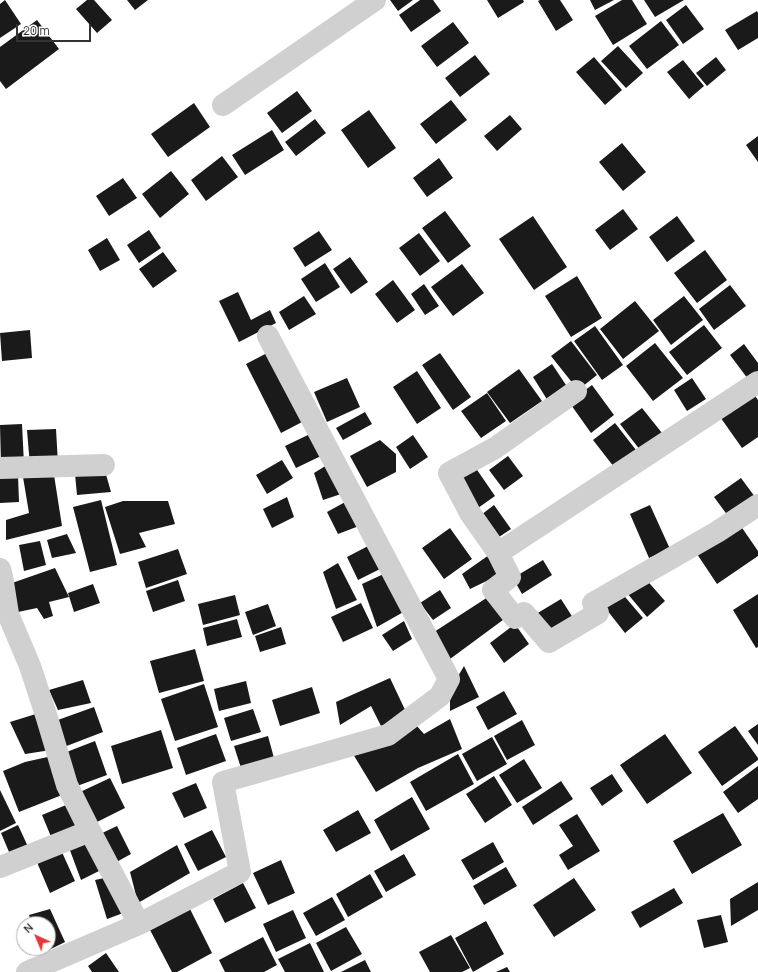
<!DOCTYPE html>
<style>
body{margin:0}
#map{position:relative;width:758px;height:972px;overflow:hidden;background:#fff;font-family:Manrope,sans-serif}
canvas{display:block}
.north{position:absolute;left:16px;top:916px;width:40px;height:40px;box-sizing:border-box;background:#fff;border:1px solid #adadad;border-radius:50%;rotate:316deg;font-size:11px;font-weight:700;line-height:16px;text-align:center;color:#333}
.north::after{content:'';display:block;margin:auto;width:14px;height:18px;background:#ec3337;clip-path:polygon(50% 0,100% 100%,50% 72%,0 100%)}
.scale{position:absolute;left:16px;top:24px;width:75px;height:18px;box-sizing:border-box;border:2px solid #333;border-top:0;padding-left:5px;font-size:12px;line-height:14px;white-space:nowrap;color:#333;-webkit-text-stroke:3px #fff;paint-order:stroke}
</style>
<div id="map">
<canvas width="758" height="972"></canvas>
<div class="north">N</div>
<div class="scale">20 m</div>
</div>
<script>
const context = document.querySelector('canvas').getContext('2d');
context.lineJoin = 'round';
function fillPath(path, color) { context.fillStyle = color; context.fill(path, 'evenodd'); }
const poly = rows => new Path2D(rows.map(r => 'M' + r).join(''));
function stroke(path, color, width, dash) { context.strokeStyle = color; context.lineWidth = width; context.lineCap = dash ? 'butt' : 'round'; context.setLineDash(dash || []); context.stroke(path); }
const building = poly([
 [5,0,21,24,0,38,0,4],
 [87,0,94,0,112,20,97,33,76,9],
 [127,0,148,0,135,10],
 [390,0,413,0,398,11],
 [420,0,433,0,441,11,411,32,399,15],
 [487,0,523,0,524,2,498,18],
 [540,0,560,0,573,20,556,31,538,1],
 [590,0,614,0,595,10],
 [622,0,632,0,647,24,613,45,595,16],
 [644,0,684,0,655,17],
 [686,5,704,29,683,44,666,20],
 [757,11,758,13,758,38,738,50,725,30],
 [37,20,59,49,6,89,0,81,0,47],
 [661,21,679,45,647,69,629,46],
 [453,22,469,43,437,67,421,46],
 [618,46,643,73,626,88,601,61],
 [475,55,490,74,460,97,445,78],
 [594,57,622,90,605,105,576,72],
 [716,57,726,70,707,86,696,73],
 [683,60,704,86,689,99,667,72],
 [297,91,312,111,282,133,267,113],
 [451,100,467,120,436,144,420,124],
 [194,103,210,127,168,157,151,134],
 [369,110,396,148,368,168,341,130],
 [510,115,522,129,497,151,484,136],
 [315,119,326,133,296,156,285,142],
 [272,130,284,150,245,175,232,155],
 [758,136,758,162,746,145],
 [622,143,646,172,623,191,599,162],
 [222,156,238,177,206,201,191,180],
 [439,158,453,178,427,197,413,178],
 [171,171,189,194,160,218,142,194],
 [123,178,137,198,109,216,96,196],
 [623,209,638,229,610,250,595,230],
 [445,211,471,246,448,263,422,228],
 [533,216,567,267,534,290,499,239],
 [677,216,695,241,667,262,649,237],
 [149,230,161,248,139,263,127,245],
 [319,231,332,250,305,267,293,248],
 [419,233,440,261,420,276,399,248],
 [107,238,120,260,100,271,88,250],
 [705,250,727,280,697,303,674,273],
 [163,252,177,271,153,288,139,269],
 [350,257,368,282,351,294,333,269],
 [325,263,340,287,316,302,301,279],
 [462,264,484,293,453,316,431,287],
 [577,276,602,318,571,337,545,296],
 [393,280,415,310,397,323,375,294],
 [424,284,439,306,425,315,411,294],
 [730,285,746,306,714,330,699,309],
 [238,292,251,320,270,310,276,323,239,342,219,301],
 [304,296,316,314,289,330,279,312],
 [684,296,703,320,671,345,653,320],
 [635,301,659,331,623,359,600,329],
 [704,325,722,348,687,375,669,352],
 [595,326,623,365,602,380,574,341],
 [30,330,32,358,2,361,0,333],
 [571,341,597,375,578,390,551,356],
 [655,343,683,378,653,401,626,366],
 [744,344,758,363,758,378,751,383,730,355],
 [269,352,304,421,281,433,246,364],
 [440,353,471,397,453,410,422,365],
 [552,364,568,388,548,401,533,377],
 [519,369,542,401,510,423,487,392],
 [417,371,441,408,417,424,393,387],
 [347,378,360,407,327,422,314,392],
 [692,378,706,399,687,411,674,390],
 [592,385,614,415,591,433,569,402],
 [751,390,758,400,758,437,742,448,718,414],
 [487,393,506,421,481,438,461,411],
 [642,408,662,433,640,450,620,424],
 [365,412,372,424,343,440,336,428],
 [615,423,636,450,614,467,593,440],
 [22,424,24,464,1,465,0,425],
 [56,429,58,464,30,466,27,430],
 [310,434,321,456,296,468,285,446],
 [413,435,428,457,410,469,396,447],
 [380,440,396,454,396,472,367,487,350,456],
 [508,456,523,476,504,490,489,470],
 [282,460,293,478,267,494,256,475],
 [473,464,495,496,478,508,456,476],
 [327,465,341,494,323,500,314,473],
 [105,471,111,492,77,495,75,474],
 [18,475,19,502,0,503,0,477],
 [54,475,62,526,6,540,6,520,29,513,23,477],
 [741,478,758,501,731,520,714,497],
 [287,497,294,517,272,528,263,509],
 [101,500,117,565,90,572,73,507],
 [123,501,168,501,175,524,139,533,146,547,120,554,105,507],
 [347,501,359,526,338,534,327,512],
 [494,505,511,529,493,541,477,518],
 [650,505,670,549,649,558,630,514],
 [738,522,758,551,758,556,717,584,695,551],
 [450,528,472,559,444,579,422,548],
 [67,534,76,553,52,558,47,540],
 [40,541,46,565,24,571,19,545],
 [370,545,382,568,358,580,347,557],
 [178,549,187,574,146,588,138,562],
 [489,555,501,574,470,589,462,574],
 [543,560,552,575,522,594,513,578],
 [338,563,357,600,336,609,323,572],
 [55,568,69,597,49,602,53,616,44,619,37,608,18,612,12,583],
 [388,572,407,610,377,627,362,584],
 [644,577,665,601,647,617,627,593],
 [178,580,185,601,153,612,146,591],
 [93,584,100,603,74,612,68,593],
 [440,590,451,608,433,620,420,603],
 [620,591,643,618,625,633,603,605],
 [758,594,758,647,756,648,733,610],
 [235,595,240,615,203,625,198,604],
 [488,597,507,617,450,659,434,632],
 [561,599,575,621,550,637,536,614],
 [361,603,373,628,343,642,331,617],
 [268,604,276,626,253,635,245,612],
 [237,619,242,637,207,646,203,628],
 [404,621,412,639,393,651,382,635],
 [515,624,529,644,504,663,490,643],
 [281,627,286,644,260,652,255,636],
 [195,649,204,681,159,693,150,661],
 [464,666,479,697,450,711,450,693,457,678],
 [390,678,407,714,381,726,371,706,340,725,336,702],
 [83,680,91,703,58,710,49,690],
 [246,681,251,703,219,711,214,689],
 [204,684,218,727,175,741,161,699],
 [312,687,320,713,280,726,272,700],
 [504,691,517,714,488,730,476,707],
 [94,707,103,732,64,747,55,721],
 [253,709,261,732,231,741,224,718],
 [39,713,51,750,25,754,10,722],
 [450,719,462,749,418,768,376,792,353,754,416,725,424,734],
 [522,720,535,745,507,760,494,736],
 [758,724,758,745,748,731],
 [735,726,758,758,758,760,722,786,698,752],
 [161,730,173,768,122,784,111,746],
 [216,734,226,761,186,775,177,748],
 [665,734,692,773,647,804,620,765],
 [268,736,274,758,241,768,234,746],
 [492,737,507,764,477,781,462,754],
 [95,741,107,775,77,786,64,753],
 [458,754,474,784,426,811,410,782],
 [52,756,67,793,19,812,3,771,25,762],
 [524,759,542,788,517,803,499,775],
 [758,766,758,799,738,813,723,792],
 [612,774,623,791,602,806,590,788],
 [494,776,512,805,485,823,466,794],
 [110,778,125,808,93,824,78,793],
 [561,781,573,799,533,825,522,807],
 [196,783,207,808,184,818,172,793],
 [0,790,16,823,0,831],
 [412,797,430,829,391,851,374,820],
 [66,805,77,828,52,839,42,815],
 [358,810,371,833,336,852,323,830],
 [723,813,742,845,692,874,673,841],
 [577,814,600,851,568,870,559,855,573,846,559,825],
 [18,825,30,851,12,859,1,833],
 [117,826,131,854,111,865,96,836],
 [212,830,226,857,198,871,184,844],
 [87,837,99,871,81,880,68,845],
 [493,842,504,862,473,880,461,860],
 [177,845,190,873,138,903,130,872],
 [61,850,75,881,50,893,36,860],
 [404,854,416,875,386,892,374,871],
 [281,860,295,893,268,905,253,873],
 [506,867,517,886,484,905,473,886],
 [370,874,383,897,348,917,336,894],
 [109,877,126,912,107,919,95,880],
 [574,878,596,910,554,937,533,905],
 [758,882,758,910,731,926,730,899],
 [243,883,256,908,225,923,213,899],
 [674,888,683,903,640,928,631,912],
 [332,897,345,920,316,936,303,913],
 [189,907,212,953,177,972,172,972,149,928],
 [50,909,65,942,43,953,41,948,48,948,48,924,32,924,29,915],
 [293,910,306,938,276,952,263,924],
 [721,915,728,942,704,948,697,920],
 [486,921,504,954,473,972,455,938],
 [346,927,362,954,331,971,316,943],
 [451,935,470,968,462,972,430,972,419,952],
 [263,937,277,965,264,972,225,972,219,960],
 [310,943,324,972,285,972,278,959],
 [106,953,119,972,92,972,88,966],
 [365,960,371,972,341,972],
 [507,967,510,972,496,972]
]);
const minor = poly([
 [223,105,375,0],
 [576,391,495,448,449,473,470,513,498,553,510,577,493,590,515,618,524,613,549,642,598,613,593,603,717,532,758,505],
 [0,468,104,465],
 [498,553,758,382],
 [0,569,2,576,8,614,30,666,47,718,67,785,90,831,0,867],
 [90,831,139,924],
 [27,972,139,924,240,872,223,782,388,735,440,696,449,679,268,336]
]);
fillPath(building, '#1a1a1a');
stroke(minor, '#d0d0d0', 22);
</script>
